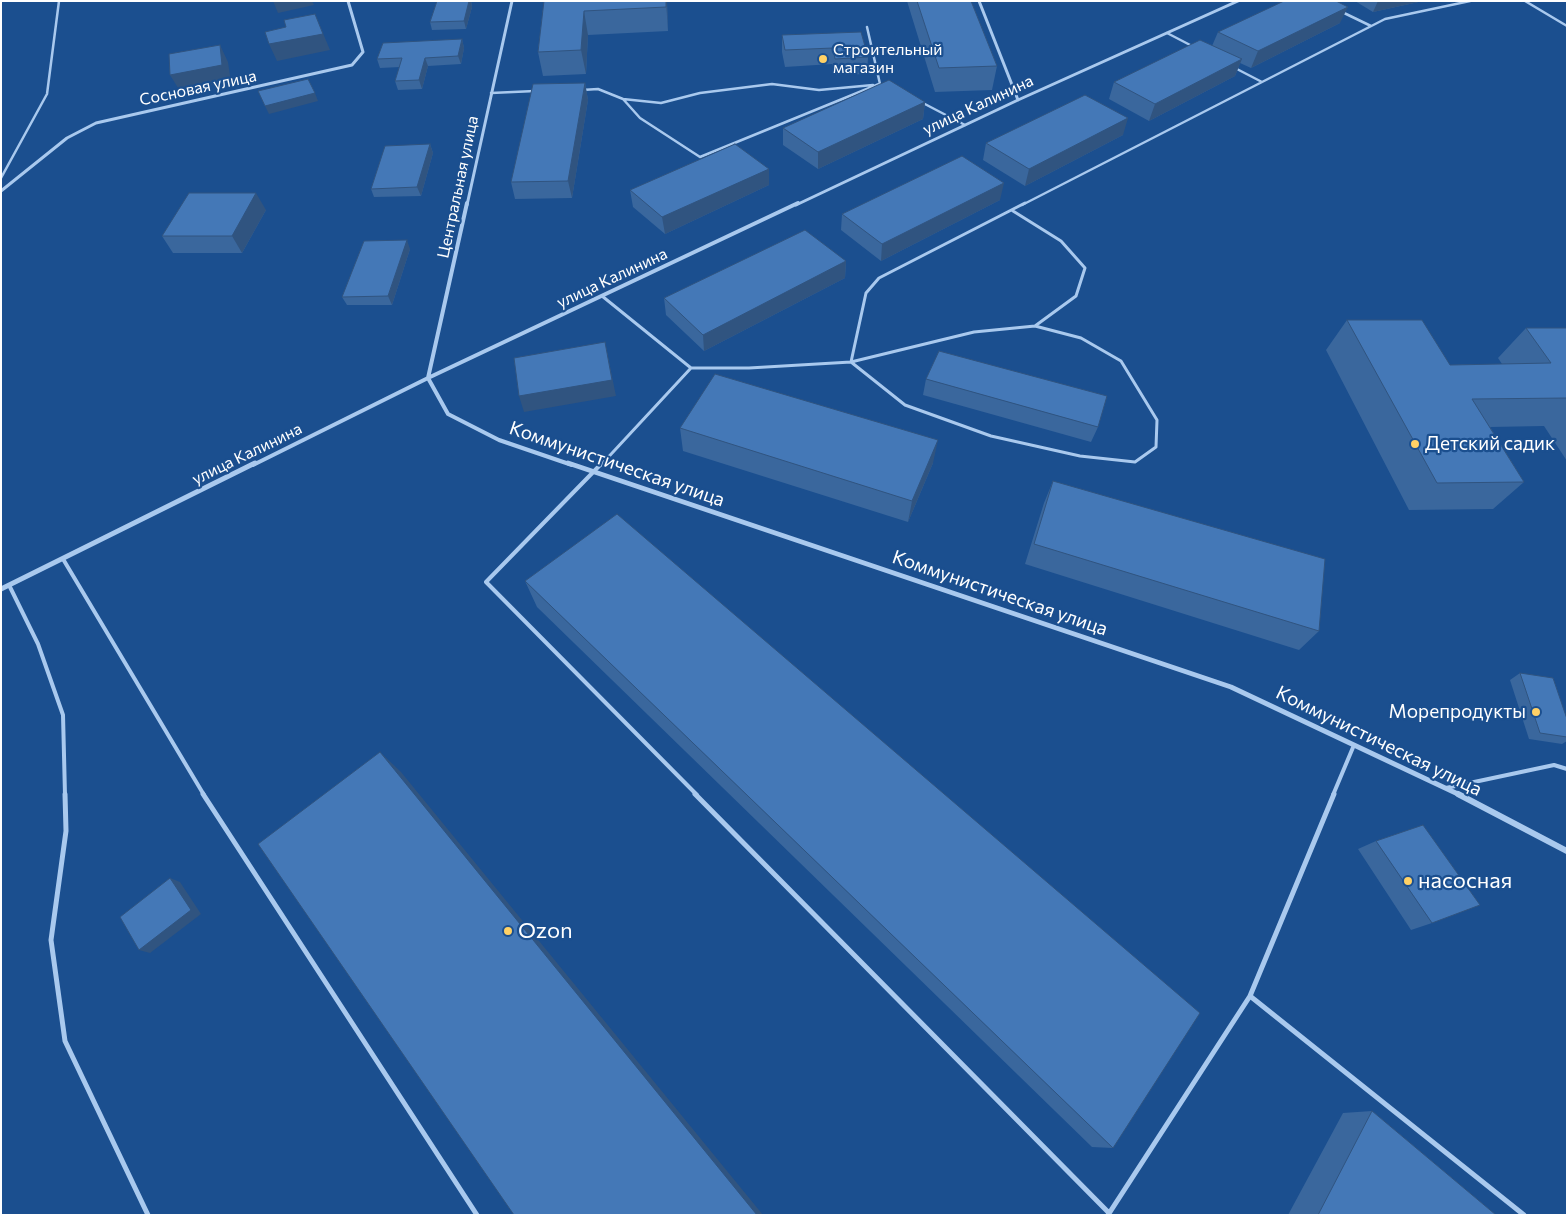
<!DOCTYPE html>
<meta charset="utf-8">
<style>
body{margin:0}
#map{position:relative;width:1568px;height:1216px;overflow:hidden;background:#1b4f8f;font-family:Commissioner,sans-serif}
canvas{display:block}
.frame{position:absolute;inset:0;border:2px solid #fff;pointer-events:none}
</style>
<div id="map">
<canvas width="1568" height="1216"></canvas>
<div class="frame"></div>
</div>
<script>
const context = document.querySelector('canvas').getContext('2d');
context.lineJoin = 'round';
const poly = rows => new Path2D(rows.map(r => 'M' + r).join(''));
function stroke(path, color, width, dash) { context.strokeStyle = color; context.lineWidth = width; context.lineCap = dash ? 'butt' : 'round'; context.setLineDash(dash || []); context.stroke(path); }
function fillPath(path, color) { context.fillStyle = color; context.fill(path, 'evenodd'); }
function write(font, color, halo, rows, align = 'center') {
  context.font = font + ' Commissioner,sans-serif'; context.lineWidth = 4.5; context.setLineDash([]); context.textBaseline = 'middle'; context.strokeStyle = halo; context.fillStyle = color; for (const [text, x, y, turn = 0] of rows) {
    context.save(); context.translate(x, y); context.rotate((+turn || 0) * Math.PI / 180); context.textAlign = isNaN(turn) ? turn : align; if (halo) context.strokeText(text, 0, 0); context.fillText(text, 0, 0); context.restore();
  }
}
const serviceFar3 = poly([
 [1525,1,1567,26],
 [1342,12,1371,26],
 [867,27,880,84],
 [1167,33,1194,47],
 [1233,67,1262,82],
 [582,90,598,89,623,99,640,118,700,157,879,84],
 [491,93,535,91],
 [623,99,661,103,700,93,772,84,819,90,873,85],
 [921,102,965,125],
 [1,178,47,94,59,1],
 [1022,205,1385,19,1470,1]
]);
const serviceFar2 = poly([
 [1013,211,1061,241,1085,268,1076,296,1035,326],
 [602,296,691,368,749,368,851,362,866,293,879,278,1025,203],
 [1035,326,1081,338,1121,361,1157,420,1156,447,1135,462,1080,456,991,436,905,405,851,362,974,332,1035,326],
 [601,465,691,368]
]);
const serviceFar1 = poly([
 [602,463,486,582,697,795],
 [63,559,204,795],
 [9,585,38,644,63,715,65,795],
 [1446,788,1554,765,1567,769],
 [1333,795,1354,745]
]);
const service = poly([
 [65,794,66,831,51,940,65,1041,148,1215],
 [203,794,477,1215],
 [695,794,1109,1213],
 [1334,794,1250,996,1524,1215],
 [1108,1215,1250,996]
]);
const minorFar3 = poly([
 [979,1,1018,100],
 [1,191,67,138,96,123,352,65,363,52,348,1],
 [467,205,512,1],
 [796,205,1018,100,1238,1]
]);
const minorFar2 = poly([
 [428,378,448,414,499,440,572,465],
 [428,378,467,203],
 [253,465,428,378,798,203]
]);
const minorFar1 = poly([
 [568,463,1231,687,1460,795],
 [1,589,255,463]
]);
const minor = poly([
 [1458,794,1567,851]
]);
const wall = poly([
 [437,1,471,1,472,7,466,29,432,30,430,22],
 [544,1,667,1,668,31,588,35,586,74,543,76,538,52],
 [907,1,971,1,997,66,992,90,935,92],
 [1355,1,1423,1,1373,12],
 [1340,23,1251,68,1240,63,1235,76,1149,121,1109,99,1114,82,1212,46,1218,32],
 [782,35,868,57,867,74,835,75,832,64,785,67,782,52],
 [462,39,464,48,461,64,428,66,422,89,398,90,395,81,400,67,380,68,377,59],
 [585,83,588,100,572,198,515,199,511,182],
 [925,102,923,119,818,169,783,145,783,128],
 [1123,135,1025,186,983,160,986,143],
 [430,144,433,153,421,196,374,197,371,189],
 [769,185,665,234,633,207,630,190],
 [1000,200,881,261,841,230,842,214],
 [266,210,242,253,173,253,162,236],
 [410,249,392,305,347,305,342,297],
 [846,261,845,278,704,351,666,315,664,298],
 [1347,320,1450,365,1502,364,1498,358,1526,328,1567,328,1567,461,1544,426,1490,427,1524,482,1493,509,1409,510,1326,350],
 [926,379,1098,427,1091,442,923,395],
 [680,428,933,463,908,522,683,451],
 [1053,481,1319,631,1299,650,1025,564,1044,503],
 [525,581,1113,1148,1092,1147,537,607],
 [1520,673,1567,719,1567,741,1562,744,1529,739,1510,680],
 [1376,841,1432,923,1411,930,1358,849],
 [1372,1111,1496,1215,1288,1215,1343,1113]
]);
const shadedWall = poly([
 [273,1,312,1,314,5,278,13],
 [469,1,471,1,472,7,466,29,464,21],
 [666,1,667,1,667,4,668,31],
 [1378,1,1423,1,1373,12],
 [1348,7,1340,23,1251,68,1258,51],
 [584,11,588,35,586,74,581,50],
 [315,14,330,50,277,61,269,44],
 [462,39,464,48,461,64,458,56],
 [220,45,228,62,231,82,180,91,170,75],
 [425,58,428,66,422,89,419,80],
 [1242,59,1235,76,1149,121,1155,104],
 [585,83,588,100,572,198,568,181],
 [315,93,318,101,269,114,265,106],
 [925,102,923,119,818,169,818,152],
 [1128,118,1123,135,1025,186,1029,169],
 [430,144,433,153,421,196,417,187],
 [769,169,769,185,665,234,662,217],
 [1004,183,1000,200,881,261,882,244],
 [256,193,266,210,242,253,232,236],
 [407,240,410,249,392,305,388,296],
 [846,261,845,278,704,351,703,335],
 [605,342,616,396,524,412,519,396],
 [938,440,933,463,908,522,912,501],
 [380,752,401,772,763,1215,757,1215],
 [170,878,180,882,201,914,150,953,139,950]
]);
const building = poly([
 [437,1,469,1,464,21,430,22,437,1],
 [544,1,666,1,666,7,584,11,581,50,538,52,544,1],
 [917,1,971,1,997,66,939,68,917,1],
 [1284,1,1336,1,1348,7,1258,51,1218,32,1284,1],
 [315,14,323,34,269,44,265,32,286,27,284,20,315,14],
 [861,32,868,57,835,59,833,48,785,50,782,35,861,32],
 [462,39,458,56,425,58,419,80,395,81,402,58,377,59,383,43,462,39],
 [1200,40,1242,59,1155,104,1114,82,1200,40],
 [220,45,222,65,170,75,169,54,220,45],
 [308,79,315,93,265,106,258,91,308,79],
 [889,80,925,102,818,152,783,128,889,80],
 [585,83,568,181,511,182,533,84,585,83],
 [1085,95,1128,118,1029,169,986,143,1085,95],
 [430,144,417,187,371,189,385,146,430,144],
 [735,144,769,169,662,217,630,190,735,144],
 [962,156,1004,183,882,244,842,214,962,156],
 [189,193,256,193,232,236,162,236,189,193],
 [805,230,846,261,703,335,664,298,805,230],
 [407,240,388,296,342,297,364,241,407,240],
 [1347,320,1422,320,1450,365,1551,363,1526,328,1567,328,1567,398,1472,399,1524,482,1437,483,1347,320],
 [605,342,612,380,519,396,514,358,605,342],
 [939,351,1107,396,1098,427,926,379,939,351],
 [715,374,938,440,912,501,680,428,715,374],
 [1053,481,1325,559,1319,631,1034,544,1053,481],
 [617,514,1200,1013,1113,1148,525,581,617,514],
 [1520,673,1553,678,1567,719,1567,737,1540,733,1520,673],
 [380,752,757,1215,514,1215,258,844,380,752],
 [1423,825,1480,905,1432,923,1376,841,1423,825],
 [170,878,191,910,139,950,120,917,170,878],
 [1372,1111,1496,1215,1318,1215,1372,1111]
]);
const markers = [
 [823,59,5,"#ffd166"],
 [1415,444,5,"#ffd166"],
 [1536,712,5,"#ffd166"],
 [1408,881,5,"#ffd166"],
 [508,931,5,"#ffd166"]
];
const farPoinames = [
 ["Строительный",833,50],
 ["магазин",833,68]
];
const farStreetnames = [
 ["Сосновая улица",198,88,-12],
 ["улица Калинина",978,105,-25],
 ["Центральная улица",458,187,-78],
 ["улица Калинина",612,278,-25],
 ["улица Калинина",247,454,-26]
];
const poiNames = [
 ["Детский садик",1425,444],
 ["Морепродукты",1526,712,"right"]
];
const streetNames = [
 ["Коммунистическая улица",617,464,19],
 ["Коммунистическая улица",1000,593,19],
 ["Коммунистическая улица",1379,741,26]
];
const nearPoinames = [
 ["насосная",1418,881],
 ["Ozon",518,931]
];
stroke(serviceFar3, '#a9c9ee', 2.5);
stroke(serviceFar2, '#a9c9ee', 3);
stroke(serviceFar1, '#a9c9ee', 4);
stroke(service, '#a9c9ee', 5);
stroke(minorFar3, '#a9c9ee', 3);
stroke(minorFar2, '#a9c9ee', 4);
stroke(minorFar1, '#a9c9ee', 5);
stroke(minor, '#a9c9ee', 6);
fillPath(wall, '#3a679d');
fillPath(shadedWall, '#305480');
fillPath(building, '#4478b7');
stroke(building, '#305480', 1);
for (const [x, y, r, color] of markers) { const dot = new Path2D(); dot.arc(x, y, r, 0, 2 * Math.PI); context.fillStyle = color; context.fill(dot); stroke(dot, '#1b4f8f', 2); }
write('16px', '#fff', '#1b4f8f', farPoinames, 'left');
write('16px', '#fff', '#1b4f8f', farStreetnames);
write('19px', '#fff', '#1b4f8f', poiNames, 'left');
write('19px', '#fff', '#1b4f8f', streetNames);
write('22px', '#fff', '#1b4f8f', nearPoinames, 'left');
</script>
